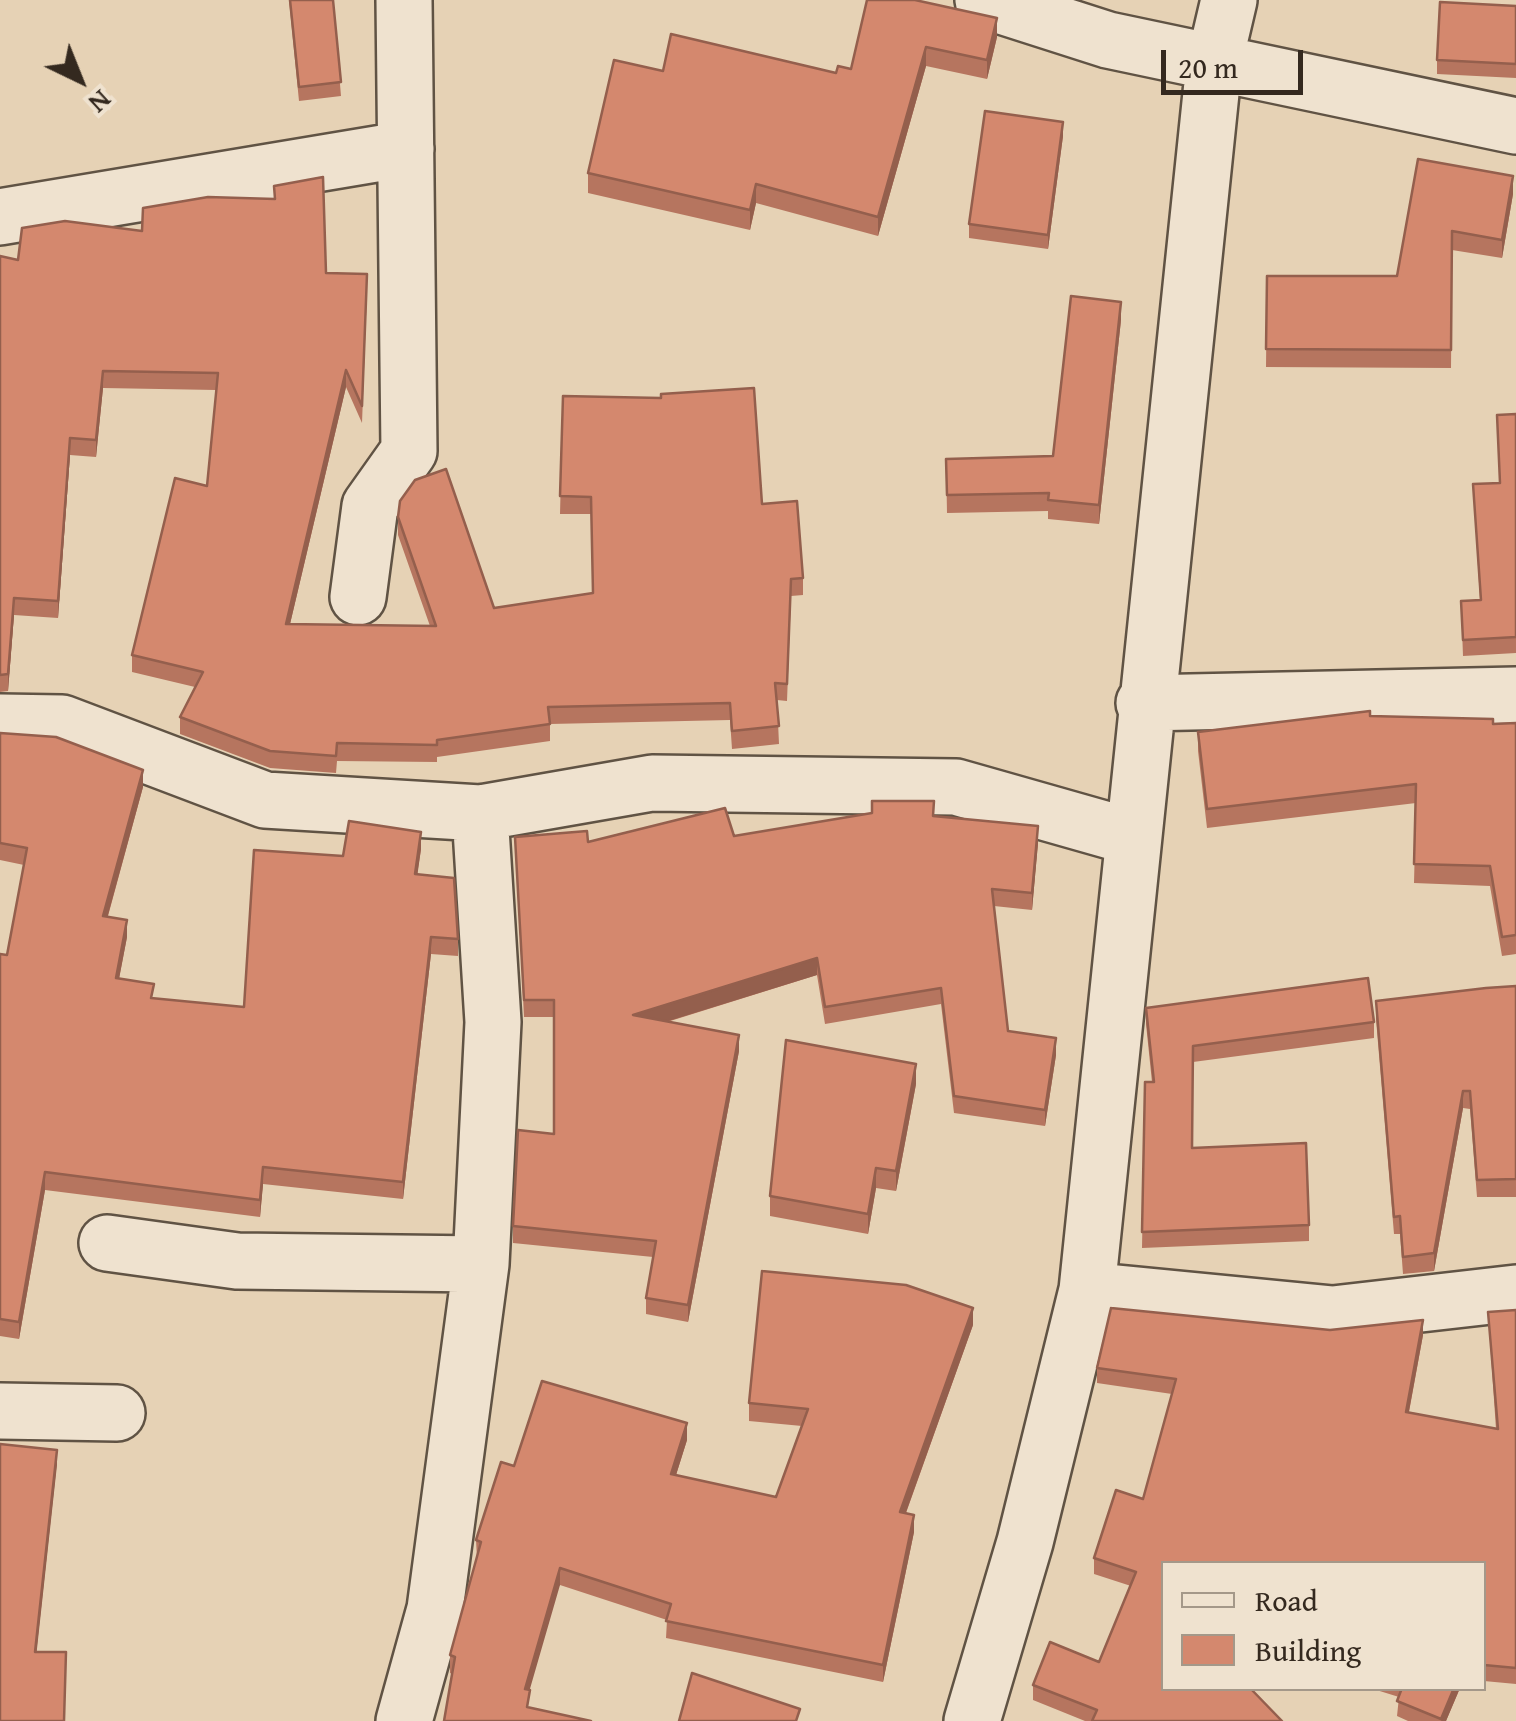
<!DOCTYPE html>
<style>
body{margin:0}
#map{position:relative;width:1516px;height:1721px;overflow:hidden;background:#e6d2b5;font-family:"Gentium Book Plus",serif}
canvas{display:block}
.legend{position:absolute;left:1161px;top:1561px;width:325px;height:130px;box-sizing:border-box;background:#efe2cf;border:2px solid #a49889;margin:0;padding:12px 18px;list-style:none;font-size:30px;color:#34291f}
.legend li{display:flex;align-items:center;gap:20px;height:50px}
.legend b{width:50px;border:2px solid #a49889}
.north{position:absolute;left:30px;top:30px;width:100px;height:100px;-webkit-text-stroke:8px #efe2cf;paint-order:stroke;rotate:137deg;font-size:28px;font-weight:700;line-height:40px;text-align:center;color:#34291f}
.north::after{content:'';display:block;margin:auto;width:35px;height:45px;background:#34291f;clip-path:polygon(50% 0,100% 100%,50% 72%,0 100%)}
.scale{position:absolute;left:1161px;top:50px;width:142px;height:45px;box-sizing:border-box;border:5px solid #34291f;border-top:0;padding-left:12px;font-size:30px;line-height:35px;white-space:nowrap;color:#34291f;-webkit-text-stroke:8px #efe2cf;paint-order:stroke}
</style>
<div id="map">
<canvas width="1516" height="1721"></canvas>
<ul class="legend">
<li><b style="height:12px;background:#efe2cf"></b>Road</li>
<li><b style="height:28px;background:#d4886e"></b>Building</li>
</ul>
<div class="north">N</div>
<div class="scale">20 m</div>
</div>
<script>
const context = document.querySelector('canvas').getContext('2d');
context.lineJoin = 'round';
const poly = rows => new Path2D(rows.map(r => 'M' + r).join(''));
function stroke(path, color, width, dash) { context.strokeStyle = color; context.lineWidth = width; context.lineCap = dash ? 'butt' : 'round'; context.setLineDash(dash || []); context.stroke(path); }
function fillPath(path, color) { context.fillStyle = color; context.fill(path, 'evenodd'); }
const minor = poly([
 [983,0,1108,40,1516,126],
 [0,217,406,149],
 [358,597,370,506,409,451,404,0],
 [1144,703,1516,695],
 [0,722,62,723,265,800,480,813,652,783,956,787,1132,837],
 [107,1243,237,1261,481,1264],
 [1087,1290,1333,1314,1516,1293],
 [0,1411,117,1413],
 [404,1721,435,1609,481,1264,493,1022,480,813],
 [972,1721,1025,1542,1087,1290,1214,64,1229,0]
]);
const wall = poly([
 [289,0,333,0,341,96,299,101],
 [867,0,997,37,987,79,926,66,878,236,756,203,750,230,588,193,588,173,663,71,836,73,851,69],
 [1516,6,1516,78,1437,74,1437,60],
 [1063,136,1048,249,969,238,969,224],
 [1418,159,1513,194,1502,258,1452,250,1451,368,1266,367,1267,276,1397,276],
 [0,256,18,260,326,273,367,291,362,423,346,387,290,624,430,626,398,535,398,517,494,608,593,593,591,514,560,514,563,396,762,504,803,578,803,595,791,596,787,701,777,700,779,744,732,749,730,720,550,724,550,741,437,757,437,762,337,761,336,773,270,768,180,734,180,717,195,687,132,672,132,655,207,486,216,390,103,388,96,457,70,455,58,618,14,615,8,691,0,692],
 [1121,320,1099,524,1048,519,1048,511,947,513,946,459,1053,456],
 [1516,414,1516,653,1463,656,1461,601,1480,600,1473,484,1500,483],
 [1370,716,1493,724,1516,723,1516,954,1502,956,1490,886,1414,883,1416,803,1207,828,1198,751,1198,732],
 [0,733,143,787,108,916,127,937,119,978,154,998,244,1007,343,856,421,849,417,875,458,939,458,956,431,954,403,1199,263,1184,260,1217,45,1190,19,1339,0,1336,0,954,7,955,24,865,0,860],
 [934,816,1038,843,1032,910,994,906,1008,1031,1056,1055,1045,1126,954,1113,941,1004,825,1024,817,975,667,1022,739,1051,688,1322,646,1314,646,1298,653,1257,513,1243,513,1226,554,1134,554,1017,524,1017,515,837,588,842,734,836],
 [1516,986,1516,1197,1477,1197,1470,1109,1463,1108,1434,1271,1403,1274,1400,1234,1394,1234,1376,1019,1376,1001],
 [1146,1008,1374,1022,1374,1038,1193,1062,1192,1148,1309,1225,1309,1241,1142,1248,1145,1082,1152,1082,1146,1024],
 [916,1084,896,1191,876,1188,868,1234,770,1216,770,1196],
 [1516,1310,1516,1684,1484,1681,1484,1564,1164,1564,1164,1688,1282,1721,1085,1721,1033,1700,1033,1685,1099,1662,1131,1586,1094,1574,1094,1558,1143,1499,1172,1394,1097,1383,1097,1368,1330,1330,1423,1335,1409,1412,1496,1429,1488,1312],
 [973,1325,906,1513,914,1532,883,1682,666,1638,667,1620,560,1585,444,1721,452,1674,450,1673,450,1655,477,1558,476,1540,514,1466,687,1440,676,1475,776,1497,802,1426,749,1421,749,1403],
 [1370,1688,1460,1688,1446,1721,1408,1721,1397,1716,1399,1697]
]);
const shadedWall = poly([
 [997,18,997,37,987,79,987,60],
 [926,47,926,66,878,236,878,217],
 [1063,122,1063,136,1048,249,1048,235],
 [1513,176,1513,194,1502,258,1502,240],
 [756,184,756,203,750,230,750,210],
 [1121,302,1121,320,1099,524,1099,505],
 [346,370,346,387,286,641,286,624],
 [103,371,103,388,96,457,96,440],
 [70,438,70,455,58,618,58,601],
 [14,598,14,615,8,691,8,674],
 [143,770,143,787,103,933,103,916],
 [1038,826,1038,843,1032,910,1032,893],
 [421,832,421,849,415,892,415,874],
 [127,920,127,937,116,995,116,978],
 [431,937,431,954,403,1199,403,1182],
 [817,958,817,975,633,1032,633,1015],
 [739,1035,739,1051,688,1322,688,1305],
 [1056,1038,1056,1055,1045,1126,1045,1110],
 [916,1064,916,1084,896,1191,896,1171],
 [1463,1091,1463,1108,1434,1271,1434,1253],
 [263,1167,263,1184,260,1217,260,1200],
 [876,1168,876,1188,868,1234,868,1214],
 [45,1172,45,1190,19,1339,19,1322],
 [973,1308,973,1325,900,1529,900,1512],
 [1423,1320,1423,1335,1406,1427,1406,1412],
 [687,1423,687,1440,671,1491,671,1474],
 [57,1450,57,1465,35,1667,35,1652],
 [914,1515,914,1532,883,1682,883,1665],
 [560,1568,560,1585,525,1706,525,1689],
 [1454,1688,1460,1688,1446,1721,1441,1721]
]);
const building = poly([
 [290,0,333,0,341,82,299,87,290,0],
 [867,0,915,0,997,18,987,60,926,47,878,217,756,184,750,210,588,173,614,60,663,71,671,34,836,73,838,66,851,69,867,0],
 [1440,2,1516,6,1516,64,1437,60,1440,2],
 [985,111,1063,122,1048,235,969,224,985,111],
 [1418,159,1513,176,1502,240,1452,231,1451,350,1266,349,1267,276,1397,276,1418,159],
 [323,177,326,273,367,274,362,406,346,370,286,624,436,626,398,517,400,501,415,480,446,469,494,608,593,593,591,497,560,496,563,396,661,398,661,394,754,388,762,504,797,501,803,578,791,579,787,684,775,683,779,726,732,731,730,703,548,707,550,724,437,740,437,745,337,743,336,756,270,751,180,717,203,672,132,655,175,478,207,486,218,373,103,371,96,440,70,438,58,601,14,598,8,674,0,675,0,256,18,260,22,228,65,221,142,231,143,208,208,197,275,199,274,186,323,177],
 [1071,296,1121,302,1099,505,1048,500,1049,493,947,495,946,459,1053,456,1071,296],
 [1516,414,1516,637,1463,640,1461,601,1481,600,1473,484,1500,483,1497,415,1516,414],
 [1370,711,1370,716,1493,719,1493,724,1516,723,1516,935,1502,937,1490,866,1414,864,1416,784,1207,809,1198,732,1370,711],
 [0,733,56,737,143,770,103,916,127,920,116,978,154,984,151,998,244,1007,254,850,343,856,349,821,421,832,415,874,454,878,458,939,431,937,403,1182,263,1167,260,1200,45,1172,19,1322,0,1319,0,954,7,955,27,848,0,843,0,733],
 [872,801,934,801,933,816,1038,826,1032,893,992,889,1008,1031,1056,1038,1045,1110,954,1096,941,988,825,1007,817,958,633,1015,739,1035,688,1305,646,1298,656,1241,513,1226,518,1130,554,1134,554,1000,524,1000,515,837,587,831,588,842,725,808,734,836,872,813,872,801],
 [1368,978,1374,1022,1193,1046,1192,1148,1306,1143,1309,1225,1142,1232,1145,1082,1154,1082,1146,1008,1368,978],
 [1516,986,1516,1179,1477,1180,1470,1091,1463,1091,1434,1253,1403,1257,1400,1216,1394,1217,1376,1001,1486,988,1516,986],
 [786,1040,916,1064,896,1171,876,1168,868,1214,770,1196,786,1040],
 [762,1271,906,1285,973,1308,900,1512,914,1515,883,1665,666,1621,671,1604,560,1568,525,1689,530,1690,527,1707,591,1721,444,1721,455,1657,450,1655,481,1542,476,1540,501,1462,514,1466,542,1381,687,1423,671,1474,776,1497,808,1409,749,1403,762,1271],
 [1111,1308,1330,1330,1423,1320,1406,1412,1498,1429,1488,1312,1516,1310,1516,1668,1484,1665,1484,1564,1164,1564,1164,1688,1250,1688,1282,1721,1092,1721,1097,1710,1033,1685,1050,1642,1099,1662,1136,1572,1094,1558,1116,1490,1143,1499,1176,1379,1097,1368,1111,1308],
 [0,1444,57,1450,35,1652,66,1652,64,1721,0,1721,0,1444],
 [692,1673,800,1709,796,1721,679,1721,692,1673],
 [1402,1688,1454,1688,1441,1719,1397,1701,1402,1688]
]);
stroke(minor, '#605344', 60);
stroke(minor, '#efe2cf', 55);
fillPath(wall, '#b6755f');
fillPath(shadedWall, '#945f4d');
fillPath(building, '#d4886e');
stroke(building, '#945f4d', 2.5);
</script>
